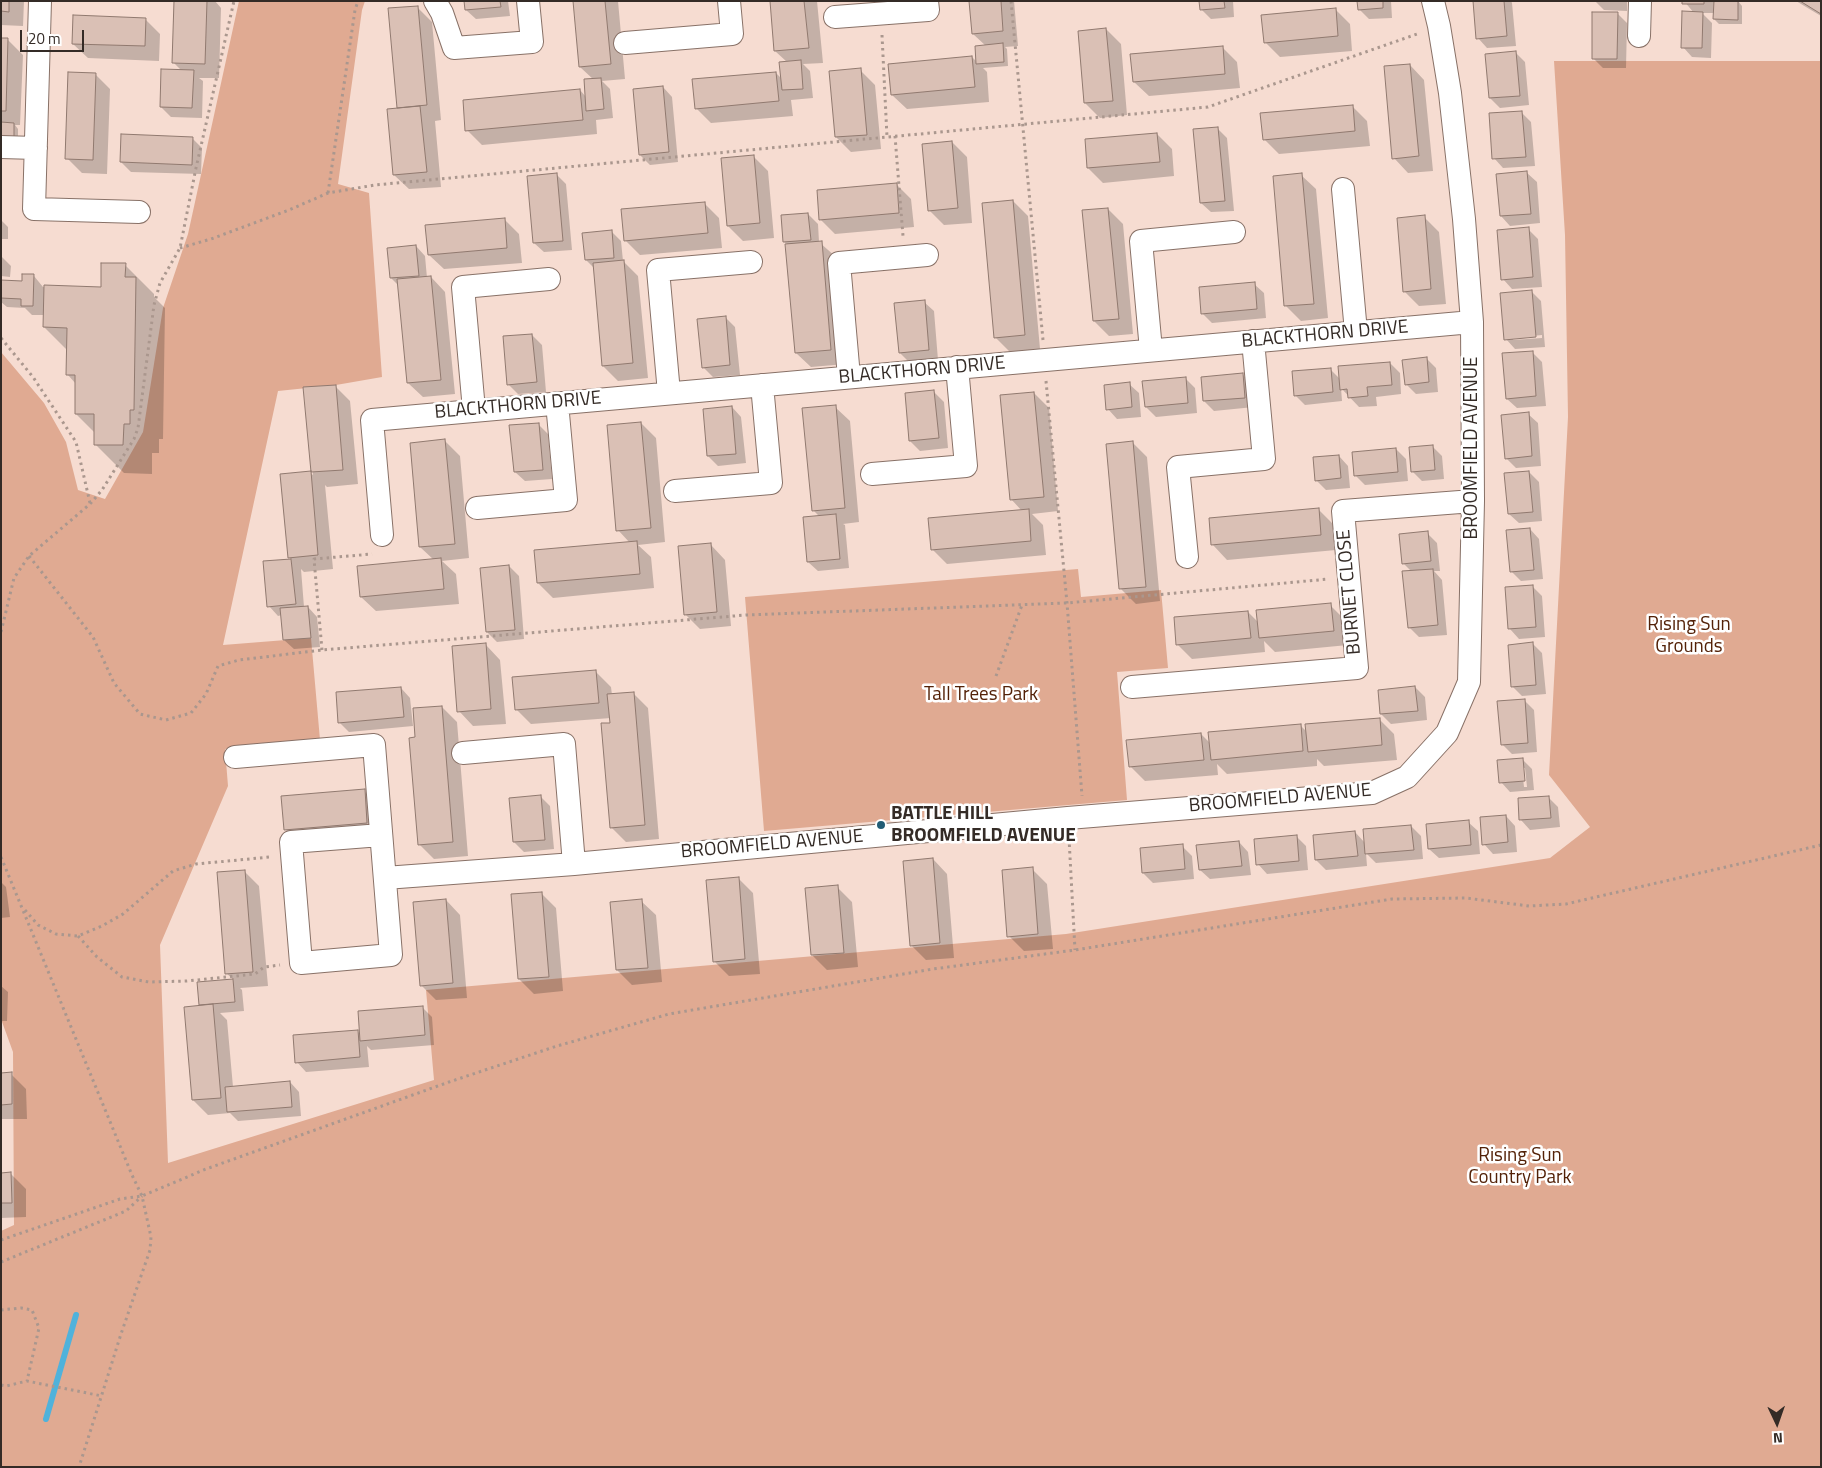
<!DOCTYPE html>
<style>
body{margin:0}
#map{position:relative;width:1822px;height:1468px;overflow:hidden;background:#f6dcd1;font-family:"Titillium Web",sans-serif}
canvas{display:block}
.frame{position:absolute;inset:0;border:2px solid #342b26;pointer-events:none}
.north{position:absolute;left:1752px;top:1398px;width:50px;height:50px;-webkit-text-stroke:4px #fff;paint-order:stroke;rotate:177deg;font-size:14px;font-weight:700;line-height:20px;text-align:center;color:#342b26}
.north::after{content:'';display:block;margin:auto;width:18px;height:22px;background:#342b26;clip-path:polygon(50% 0,100% 100%,50% 72%,0 100%)}
.scale{position:absolute;left:20px;top:30px;width:64px;height:22px;box-sizing:border-box;border:2px solid #342b26;border-top:0;padding-left:6px;font-size:15px;line-height:18px;white-space:nowrap;color:#342b26;-webkit-text-stroke:4px #fff;paint-order:stroke}
</style>
<div id="map">
<canvas width="1822" height="1468"></canvas>
<div class="frame"></div>
<div class="north">N</div>
<div class="scale">20 m</div>
</div>
<script>
const context = document.querySelector('canvas').getContext('2d');
context.lineJoin = 'round';
function fillPath(path, color) { context.fillStyle = color; context.fill(path, 'evenodd'); }
const poly = rows => new Path2D(rows.map(r => 'M' + r).join(''));
function stroke(path, color, width, dash) { context.strokeStyle = color; context.lineWidth = width; context.lineCap = dash ? 'butt' : 'round'; context.setLineDash(dash || []); context.stroke(path); }
function write(font, color, halo, rows, align = 'center') {
  context.font = font + ' "Titillium Web",sans-serif'; context.lineWidth = 5; context.setLineDash([]); context.textBaseline = 'middle'; context.strokeStyle = halo; context.fillStyle = color; for (const [text, x, y, turn = 0] of rows) {
    context.save(); context.translate(x, y); context.rotate((+turn || 0) * Math.PI / 180); context.textAlign = isNaN(turn) ? turn : align; if (halo) context.strokeText(text, 0, 0); context.fillText(text, 0, 0); context.restore();
  }
}
const green = poly([
 [239,1,365,1,362,10,338,184,369,193,382,377,336,385,278,391,223,645,311,638,320,740,225,749,228,786,160,945,168,1163,434,1080,426,990,1066,934,1550,858,1590,827,1549,775,1568,417,1565,235,1554,61,1821,61,1821,1467,1,1467,1,1231,14,1225,13,1052,1,1019,1,352,44,403,66,442,78,490,105,499,143,432,163,308,188,234],
 [1078,569,1081,597,1161,590,1168,668,1117,672,1127,800,764,831,745,597]
]);
const shadow = poly([
 [1,1,24,1,23,26,1,25],
 [175,1,215,1,221,8,219,78,199,78,203,81,202,118,171,117,161,107,182,71,173,62],
 [465,1,508,1,510,16,476,19,466,10],
 [575,1,618,1,625,79,602,81,610,89,613,118,596,120,597,134,482,145,467,130,580,90,586,97,594,80,580,67],
 [771,1,817,1,823,63,803,64,810,71,813,98,791,100,793,116,711,123,696,108,776,73,782,79,787,62,775,51],
 [970,1,1014,1,1018,46,1005,47,1007,49,1008,66,983,68,987,72,989,102,907,109,892,95,972,57,978,63,986,46,973,34],
 [1201,1,1233,1,1234,17,1211,19,1201,9],
 [1358,1,1391,1,1392,18,1369,19,1359,9],
 [1475,1,1511,1,1512,3,1516,46,1487,48,1478,38],
 [1595,1,1627,1,1627,11,1604,10],
 [1684,1,1738,1,1742,6,1742,24,1719,24,1714,19,1715,13,1702,13,1712,23,1711,58,1692,57,1683,47,1694,13],
 [1796,1,1821,1,1821,16],
 [417,7,432,22,441,120,435,121,441,187,409,189,394,175,398,110,389,9],
 [1335,9,1350,24,1352,51,1280,57,1265,42],
 [1617,13,1627,23,1626,68,1603,68,1593,58],
 [145,19,160,34,159,61,88,58,73,44],
 [1106,29,1121,44,1127,115,1100,118,1085,103],
 [1,39,8,40,23,55,20,125,15,125,18,129,18,141,1,140],
 [1222,47,1237,62,1240,88,1149,96,1134,82],
 [1515,52,1525,62,1529,105,1500,108,1490,98],
 [1410,65,1424,80,1433,171,1408,173,1394,158],
 [860,70,875,85,881,149,851,152,836,137],
 [95,74,110,89,107,174,82,173,67,158],
 [663,87,672,97,678,162,650,165,640,155,634,90],
 [1352,106,1367,121,1370,146,1279,154,1264,139],
 [1521,112,1531,122,1535,166,1503,168,1494,158],
 [1218,129,1227,138,1234,211,1211,212,1201,203],
 [1157,134,1172,149,1174,176,1103,183,1088,168],
 [192,138,202,148,201,174,131,172,121,162],
 [952,142,967,157,972,223,944,225,929,210],
 [753,156,768,171,774,238,743,241,728,226],
 [1527,173,1537,182,1540,223,1510,226,1501,216],
 [557,175,566,184,572,250,544,252,534,243],
 [1301,175,1316,189,1328,318,1301,321,1286,306],
 [896,184,911,199,914,227,835,234,820,219],
 [1013,201,1028,216,1040,349,1010,352,995,337],
 [704,203,719,218,722,248,640,255,625,240],
 [1108,209,1123,224,1133,334,1109,336,1094,321],
 [808,214,818,224,819,242,836,257,846,364,811,367,796,353,787,244,784,242],
 [1424,217,1439,232,1446,304,1419,306,1404,291],
 [504,219,519,234,522,263,444,269,429,255],
 [1,220,8,227,8,239,1,239],
 [1528,229,1538,239,1542,287,1512,289,1503,279],
 [611,231,621,241,623,261,638,276,648,378,618,381,603,366,594,268,586,260,584,234],
 [416,246,425,256,427,278,431,277,445,292,455,394,423,397,408,383,399,286,391,278],
 [1,256,11,266,10,277,1,276],
 [125,265,154,294,154,297,165,308,163,439,159,439,159,453,152,453,152,474,124,473,95,444,95,433,76,414,76,384,68,375,68,351,44,327,45,315,32,315,25,308,7,307,1,302,1,281,23,282,34,276,43,287,102,288],
 [1254,284,1264,293,1266,318,1212,323,1202,313],
 [1531,291,1541,301,1545,347,1515,349,1506,339],
 [1542,335,1542,338,1513,340,1513,338],
 [924,302,934,311,938,360,910,363,900,353],
 [726,318,735,327,740,375,713,377,703,367],
 [532,335,542,345,546,392,518,394,508,384],
 [1532,352,1542,362,1546,406,1517,408,1507,399],
 [1426,358,1436,368,1438,392,1416,394,1406,384],
 [1390,363,1400,373,1401,394,1376,397,1377,406,1359,407,1341,388,1342,401,1305,405,1295,395,1330,369,1341,380],
 [1243,375,1252,384,1254,407,1214,411,1204,401],
 [1185,378,1195,388,1197,413,1156,417,1146,407],
 [1129,384,1139,393,1141,417,1117,419,1108,409],
 [335,386,350,401,358,484,327,487,325,485,333,569,304,572,301,569,304,607,308,607,317,617,320,647,294,649,284,640,282,615,278,616,269,606,265,562,292,560,289,557,310,473,313,475,305,389],
 [934,392,944,402,948,448,920,451,910,441,906,394],
 [1034,393,1049,408,1058,511,1032,514,1043,525,1046,555,947,564,932,549,1022,511,1011,499],
 [732,407,741,417,746,463,718,466,708,456],
 [835,407,850,421,859,522,843,524,845,525,849,568,818,571,808,562,820,517,813,510],
 [1528,414,1538,423,1541,466,1516,468,1506,458],
 [641,423,656,438,665,542,638,545,651,557,654,588,553,598,538,583,630,543,618,530],
 [538,424,548,434,552,479,525,481,515,472],
 [445,441,460,456,469,558,442,561,456,574,459,604,376,611,361,597,434,560,420,547],
 [1132,442,1147,457,1160,601,1136,604,1121,589,1107,445],
 [1432,446,1442,456,1444,479,1422,481,1412,471],
 [1396,449,1406,459,1408,481,1365,485,1355,475],
 [1339,456,1348,466,1350,488,1326,490,1316,480],
 [1529,472,1539,482,1542,521,1519,523,1509,514],
 [1318,509,1333,524,1336,550,1227,560,1213,545],
 [1530,529,1539,539,1543,579,1521,581,1511,571],
 [1427,533,1437,543,1440,571,1434,571,1442,580,1447,635,1419,637,1409,627,1412,572,1404,564],
 [711,545,725,560,731,626,700,629,685,614],
 [509,566,519,576,524,639,497,642,487,632],
 [1532,586,1542,596,1545,637,1519,639,1510,629,1506,588],
 [1330,605,1345,620,1348,645,1275,652,1264,641,1265,652,1192,659,1177,644,1248,612,1259,623],
 [1532,643,1542,653,1546,694,1522,696,1512,686],
 [486,645,500,660,506,724,473,726,459,711],
 [596,672,611,687,612,695,633,693,648,708,659,839,626,842,611,827,611,718,531,724,516,709],
 [1415,687,1425,697,1427,720,1391,724,1381,714],
 [401,688,410,698,413,726,349,732,339,722],
 [1524,700,1534,710,1537,752,1512,754,1502,744],
 [442,707,457,722,468,856,434,859,419,844,417,738],
 [1379,719,1394,734,1397,760,1324,766,1317,759,1317,766,1227,774,1217,764,1218,775,1145,781,1130,766,1201,734,1211,744,1300,725,1307,732],
 [1522,759,1532,769,1534,790,1510,792,1501,782],
 [1522,768,1525,768,1527,787,1524,787],
 [364,791,379,806,382,837,300,844,285,829],
 [540,796,550,806,554,849,524,852,514,842],
 [1548,797,1558,807,1560,827,1530,830,1521,820],
 [1506,816,1515,826,1517,852,1493,854,1484,844],
 [1468,822,1478,831,1480,854,1439,858,1429,849],
 [1411,826,1421,836,1423,859,1376,863,1366,853,1367,866,1326,870,1316,860,1355,832,1365,843],
 [1297,837,1306,846,1308,870,1267,874,1258,864],
 [1239,842,1248,852,1251,875,1210,879,1200,870],
 [1182,846,1192,856,1194,879,1153,883,1143,873],
 [933,859,947,874,954,958,926,960,911,945],
 [1032,869,1047,884,1053,949,1024,951,1009,936],
 [244,871,259,886,268,986,240,988,242,990,244,1011,220,1013,227,1020,233,1087,290,1082,299,1092,301,1116,238,1121,230,1113,208,1115,193,1100,202,1007,200,1004,198,983,234,980,226,973],
 [738,878,753,893,760,974,729,976,714,961],
 [1,882,6,887,10,917,1,918],
 [837,887,852,902,858,967,827,970,812,955],
 [541,893,556,908,563,991,534,994,519,979],
 [446,900,460,915,467,998,436,1000,421,985],
 [641,901,656,915,662,982,632,985,617,970],
 [1,986,8,992,7,1021,1,1021],
 [422,1007,432,1017,434,1045,371,1050,367,1046,369,1067,306,1072,297,1062,357,1031,361,1035],
 [1,1074,11,1074,26,1089,27,1119,1,1119],
 [1,1174,11,1174,26,1189,26,1217,1,1218]
]);
const stream = poly([
 [46,1419,76,1315]
]);
const building = poly([
 [1,1,9,1,9,12,1,11,1,1],
 [174,1,207,1,205,64,172,63,174,1],
 [464,1,500,1,501,7,465,10,464,1],
 [573,1,605,1,611,64,579,67,573,1],
 [770,1,804,1,809,48,774,51,770,1],
 [969,1,1001,1,1003,31,972,34,969,1],
 [1199,1,1224,1,1225,8,1200,10,1199,1],
 [1357,1,1383,1,1383,8,1358,10,1357,1],
 [1473,1,1504,1,1507,36,1476,39,1473,1],
 [1682,1,1704,1,1704,4,1682,4,1682,1],
 [1714,1,1738,1,1738,20,1713,19,1714,1],
 [1800,1,1821,1,1821,14,1800,1],
 [418,6,427,105,397,108,388,8,418,6],
 [1336,8,1338,36,1264,43,1261,15,1336,8],
 [1682,11,1703,12,1702,48,1681,48,1682,11],
 [1592,12,1618,12,1617,59,1592,59,1592,12],
 [73,15,146,18,145,46,72,44,73,15],
 [1106,28,1113,101,1084,103,1078,31,1106,28],
 [1,38,8,38,6,111,1,111,1,38],
 [1003,43,1004,62,976,64,975,46,1003,43],
 [1223,46,1225,74,1133,82,1130,54,1223,46],
 [1516,51,1520,96,1489,98,1485,54,1516,51],
 [972,56,975,87,891,95,888,64,972,56],
 [801,60,803,89,782,90,779,62,801,60],
 [1410,64,1419,156,1392,159,1384,66,1410,64],
 [861,68,867,135,835,137,829,71,861,68],
 [161,69,194,70,192,108,160,107,161,69],
 [68,72,96,73,93,160,65,159,68,72],
 [776,72,779,101,695,109,692,79,776,72],
 [601,78,604,109,586,111,584,79,601,78],
 [663,86,669,152,639,155,633,89,663,86],
 [580,89,583,120,465,131,463,100,580,89],
 [1353,105,1355,131,1263,140,1260,113,1353,105],
 [420,106,427,172,393,175,387,109,420,106],
 [1522,111,1526,157,1492,159,1489,113,1522,111],
 [1,122,14,123,14,137,1,136,1,122],
 [1218,127,1225,201,1200,203,1193,129,1218,127],
 [1157,133,1160,162,1087,168,1085,139,1157,133],
 [121,134,193,137,192,165,120,162,121,134],
 [952,141,958,208,928,211,922,144,952,141],
 [754,155,760,223,727,226,721,158,754,155],
 [1527,171,1531,214,1500,216,1496,174,1527,171],
 [557,173,563,241,533,243,527,176,557,173],
 [1302,173,1314,304,1284,306,1273,176,1302,173],
 [897,183,899,213,819,220,817,190,897,183],
 [1013,200,1025,335,994,338,982,203,1013,200],
 [705,202,708,233,624,241,621,209,705,202],
 [1108,208,1119,319,1093,321,1082,210,1108,208],
 [808,213,811,240,783,242,781,215,808,213],
 [1425,215,1431,289,1403,292,1397,218,1425,215],
 [505,218,507,248,428,255,425,225,505,218],
 [1529,227,1533,277,1501,280,1497,230,1529,227],
 [612,230,614,258,585,260,582,233,612,230],
 [822,241,831,350,795,353,785,244,822,241],
 [416,245,419,276,390,278,387,248,416,245],
 [624,260,633,363,602,366,593,263,624,260],
 [101,263,126,263,125,277,136,277,134,410,130,410,130,424,124,424,123,445,94,445,94,414,75,414,75,375,66,375,67,328,43,327,44,285,101,287,101,263],
 [22,274,34,274,33,306,21,306,21,299,1,298,1,280,22,281,22,274],
 [431,276,441,380,407,383,397,279,431,276],
 [1255,282,1257,309,1201,314,1199,287,1255,282],
 [1532,290,1536,337,1504,340,1500,293,1532,290],
 [925,300,929,350,899,353,894,303,925,300],
 [726,316,730,365,702,368,697,319,726,316],
 [532,334,537,382,507,385,503,336,532,334],
 [1533,351,1536,396,1506,399,1502,353,1533,351],
 [1427,357,1429,382,1405,385,1402,360,1427,357],
 [1390,362,1392,385,1367,387,1368,396,1348,398,1347,389,1340,390,1338,366,1390,362],
 [1331,368,1333,392,1294,396,1292,371,1331,368],
 [1243,373,1245,398,1203,401,1201,377,1243,373],
 [1186,377,1188,403,1145,407,1142,381,1186,377],
 [1130,382,1132,407,1106,410,1104,385,1130,382],
 [336,385,343,470,311,472,303,387,336,385],
 [934,390,939,438,909,441,905,393,934,390],
 [1034,392,1044,497,1010,500,1000,395,1034,392],
 [836,405,845,508,812,511,802,408,836,405],
 [732,406,736,454,707,456,703,409,732,406],
 [1529,412,1532,456,1505,459,1501,415,1529,412],
 [641,422,651,528,616,531,607,425,641,422],
 [539,423,543,470,514,472,509,425,539,423],
 [445,439,455,544,419,547,410,443,445,439],
 [1133,441,1146,587,1119,589,1106,444,1133,441],
 [1433,445,1435,470,1411,472,1409,447,1433,445],
 [1396,448,1398,472,1354,476,1352,452,1396,448],
 [1339,455,1341,478,1315,481,1313,457,1339,455],
 [311,471,318,555,288,558,280,474,311,471],
 [1529,471,1533,512,1508,514,1504,473,1529,471],
 [1319,508,1321,535,1211,545,1209,518,1319,508],
 [1029,509,1031,541,931,550,928,518,1029,509],
 [836,514,840,559,807,562,803,517,836,514],
 [1530,528,1534,570,1510,572,1506,530,1530,528],
 [1428,531,1431,561,1402,564,1399,534,1428,531],
 [637,541,640,574,537,583,534,550,637,541],
 [711,543,717,612,684,615,678,546,711,543],
 [441,558,444,589,360,597,357,566,441,558],
 [291,559,296,604,267,607,263,561,291,559],
 [509,565,515,630,486,632,480,568,509,565],
 [1433,569,1438,625,1408,628,1402,571,1433,569],
 [1533,585,1536,627,1508,629,1505,587,1533,585],
 [1331,603,1334,631,1259,638,1256,610,1331,603],
 [308,606,311,638,283,640,280,608,308,606],
 [1248,611,1251,638,1176,645,1174,617,1248,611],
 [1533,642,1536,685,1511,687,1508,645,1533,642],
 [486,643,491,709,457,712,452,646,486,643],
 [596,670,599,703,515,710,512,677,596,670],
 [1415,686,1418,711,1380,714,1378,690,1415,686],
 [401,687,404,717,338,723,336,692,401,687],
 [634,692,645,825,610,828,601,723,610,723,607,694,634,692],
 [1525,699,1528,743,1501,745,1497,701,1525,699],
 [442,706,453,842,418,845,409,738,415,737,413,708,442,706],
 [1380,718,1382,745,1308,752,1305,724,1380,718],
 [1301,724,1303,751,1211,760,1208,732,1301,724],
 [1201,733,1204,760,1129,767,1126,740,1201,733],
 [1523,758,1525,781,1499,783,1497,760,1523,758],
 [365,789,367,823,284,830,281,796,365,789],
 [541,795,545,840,513,842,509,798,541,795],
 [1549,796,1551,818,1519,820,1518,798,1549,796],
 [1506,815,1508,842,1482,845,1480,817,1506,815],
 [1469,820,1471,845,1428,849,1426,824,1469,820],
 [1411,825,1414,850,1365,854,1363,829,1411,825],
 [1355,831,1358,856,1315,860,1313,835,1355,831],
 [1297,835,1299,861,1256,865,1254,839,1297,835],
 [1239,841,1242,866,1199,870,1196,845,1239,841],
 [1183,844,1185,869,1142,873,1140,848,1183,844],
 [933,858,940,943,910,946,903,861,933,858],
 [1033,867,1038,934,1007,937,1002,870,1033,867],
 [245,870,253,972,225,974,217,872,245,870],
 [739,877,745,959,713,962,706,880,739,877],
 [838,885,844,953,811,955,805,888,838,885],
 [542,892,549,977,518,979,511,894,542,892],
 [446,899,453,983,420,986,413,902,446,899],
 [642,899,648,968,616,970,610,902,642,899],
 [233,979,235,1002,199,1005,197,982,233,979],
 [213,1004,221,1098,192,1100,184,1007,213,1004],
 [423,1006,425,1035,360,1041,358,1011,423,1006],
 [358,1030,360,1057,295,1063,293,1035,358,1030],
 [12,1072,12,1104,1,1105,1,1073,12,1072],
 [290,1081,292,1107,227,1112,225,1087,290,1081],
 [11,1172,12,1203,1,1203,1,1173,11,1172]
]);
const path = poly([
 [1011,1,1043,340],
 [882,35,887,137],
 [895,136,903,236],
 [328,193,355,10,358,1],
 [180,248,211,239,289,210,328,193,375,185,1208,107,1420,33],
 [1,338,33,377,76,442,90,503],
 [1046,381,1067,603,1082,796],
 [29,556,93,637,114,683,140,714,166,720,191,713,206,694,218,666,239,660,322,650,746,615,1067,603,1329,579],
 [1,632,14,578,29,556,90,504,102,490,134,439,138,428,154,305,160,283,180,248,196,168,234,1],
 [322,650,314,559,372,554],
 [996,676,1022,605],
 [1069,838,1075,950],
 [1,857,132,1175,142,1196,151,1237,150,1250,121,1334,79,1467],
 [25,910,38,925,56,934,78,936,102,926,123,914,173,871,196,864,270,857],
 [78,936,97,957,122,977,149,982,187,981,255,974,264,967,280,965],
 [1,1240,120,1199,142,1196,206,1169,449,1082,557,1046,669,1014,933,969,1075,950,1392,899,1466,898,1529,906,1566,904,1821,845],
 [1,1262,126,1211,142,1196],
 [1,1310,21,1308,32,1310,39,1328,27,1381],
 [1,1385,6,1386,27,1381,102,1396]
]);
const street = poly([
 [40,1,34,209,139,212],
 [435,1,442,13,454,48,532,42,528,1],
 [835,17,928,10,927,1],
 [1639,36,1640,1],
 [625,43,732,34,729,1],
 [1,147,36,148],
 [1343,189,1356,332],
 [1151,350,1141,241,1234,232],
 [849,377,839,263,927,255],
 [669,393,658,270,751,262],
 [474,410,463,287,549,279],
 [872,474,966,466,957,367],
 [675,491,771,483,762,385],
 [477,508,566,500,557,403],
 [382,535,372,420,1472,322],
 [1187,557,1178,467,1264,459,1253,341],
 [1132,687,1357,668,1343,511,1473,501],
 [463,753,564,744,574,864],
 [235,757,374,745,391,955,301,963,291,842,381,835],
 [385,878,574,864,1068,818,1372,793,1407,777,1447,733,1469,682,1473,501,1472,322,1464,219,1450,93,1439,26,1433,1]
]);
const markers = [
 [881,825,5,"#225d76"]
];
const streetNames = [
 ["BLACKTHORN DRIVE",1325,335,-5],
 ["BLACKTHORN DRIVE",922,371,-5],
 ["BLACKTHORN DRIVE",518,406,-5],
 ["BROOMFIELD AVENUE",1472,448,-90],
 ["BURNET CLOSE",1350,592,-95],
 ["BROOMFIELD AVENUE",1280,799,-5],
 ["BROOMFIELD AVENUE",772,845,-5]
];
const parkNames = [
 ["Rising Sun",1689,625],
 ["Grounds",1689,647],
 ["Tall Trees Park",981,695],
 ["Rising Sun",1520,1156],
 ["Country Park",1520,1178]
];
const poiNames = [
 ["BATTLE HILL",891,814],
 ["BROOMFIELD AVENUE",891,836]
];
fillPath(green, '#e0aa92');
fillPath(shadow, '#0003');
stroke(stream, '#50b2db', 6);
fillPath(building, '#dac0b5');
stroke(building, '#90796f', 1);
stroke(street, '#887167', 24);
stroke(path, '#aa978e', 3, [2.5, 4]);
stroke(street, '#fff', 22);
for (const [x, y, r, color] of markers) { const dot = new Path2D(); dot.arc(x, y, r, 0, 2 * Math.PI); context.fillStyle = color; context.fill(dot); stroke(dot, '#fff', 2); }
write('19px', '#342b26', '#fff', streetNames);
write('19px', '#532107', '#fff', parkNames);
write('bold 19px', '#342b26', '#fff', poiNames, 'left');
</script>
